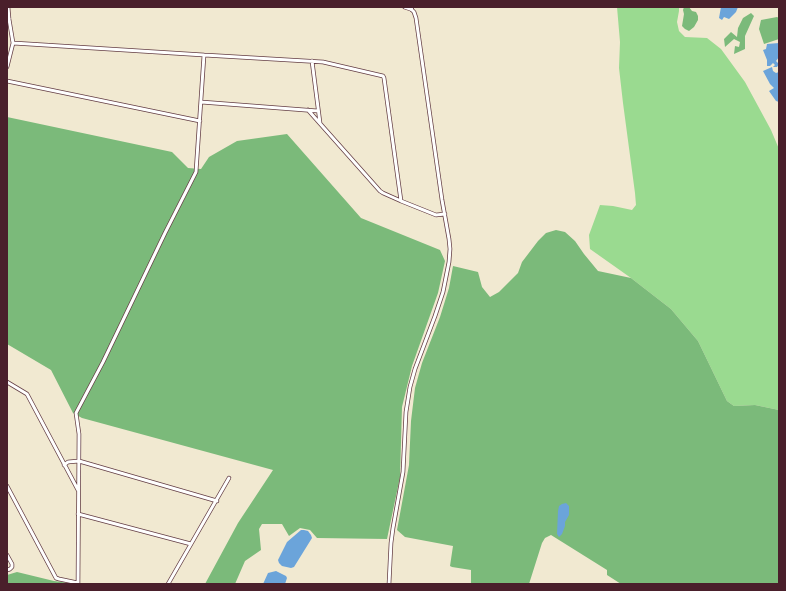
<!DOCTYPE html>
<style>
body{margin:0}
#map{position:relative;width:786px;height:591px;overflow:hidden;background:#f1e9d1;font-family:Pangolin,sans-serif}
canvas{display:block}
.frame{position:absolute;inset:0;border:8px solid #4a1f2b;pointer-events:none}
</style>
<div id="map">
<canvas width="786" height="591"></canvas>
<div class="frame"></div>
</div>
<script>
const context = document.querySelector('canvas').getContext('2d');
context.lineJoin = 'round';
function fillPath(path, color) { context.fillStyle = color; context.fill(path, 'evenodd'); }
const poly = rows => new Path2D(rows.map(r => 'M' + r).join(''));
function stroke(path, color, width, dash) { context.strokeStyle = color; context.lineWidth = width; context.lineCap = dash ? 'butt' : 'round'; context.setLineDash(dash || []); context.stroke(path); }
const green = poly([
 [617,7,679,7,679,11,677,22,679,31,685,37,707,38,721,49,745,82,771,130,779,149,779,410,755,405,734,406,727,401,698,341,671,309,631,278,590,249,589,235,600,205,613,206,632,210,636,205,635,193,623,103,619,68,620,42]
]);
const forest = poly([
 [684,7,689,7,692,11,696,12,698,16,698,20,694,27,689,31,685,29,682,26,684,14,683,10],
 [751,13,754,16,745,36,745,49,734,54,735,46,739,47,740,42,734,39,725,47,724,39,731,32,737,37,738,28,743,18],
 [777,17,779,18,779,39,764,44,759,29,761,20],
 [7,117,172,152,188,168,201,169,209,157,237,141,287,134,361,218,440,250,445,261,438,293,412,366,402,407,400,477,387,539,317,538,310,530,300,528,289,536,282,524,262,524,259,529,261,550,245,561,235,584,205,584,238,523,273,470,82,418,73,413,51,370,7,344],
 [556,230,565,232,575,241,584,254,598,271,631,278,671,309,698,341,727,401,734,406,755,405,779,410,779,584,621,584,607,575,607,570,551,535,545,538,542,543,529,584,471,584,471,570,452,567,450,566,453,546,405,537,397,530,409,465,411,421,415,388,422,363,440,317,449,288,453,266,478,272,482,287,490,297,499,292,518,273,522,262,538,241,546,233],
 [17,572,54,581,69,583,70,584,7,584,7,575]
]);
const water = poly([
 [721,7,738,7,736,12,729,19,724,17,722,20,719,18],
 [779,43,779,57,776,61,779,64,777,67,773,67,775,65,773,63,770,66,767,66,767,60,763,50,766,49,767,44],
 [772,67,773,71,776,73,779,72,779,79,778,83,779,87,779,102,776,101,769,91,774,88,770,84,763,71],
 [566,503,569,506,569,515,565,522,565,526,562,534,559,537,557,534,558,511,559,506,562,504],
 [301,530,304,530,308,531,311,535,312,538,294,567,291,568,282,566,279,563,278,560,287,542],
 [276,571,286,576,287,578,285,584,263,584,268,573]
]);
const minor = poly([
 [8,7,9,19,13,43,204,55,196,172,165,233,103,362,76,413,79,434,78,584],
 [204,55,323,62,383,76,384,78,401,201,383,193,380,191,308,110],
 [312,61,320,123],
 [7,67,13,43],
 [7,81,200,121],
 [201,102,318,111],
 [401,201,436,215,445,214],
 [7,382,27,394,78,490],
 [64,465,68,462,79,461,217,501],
 [7,486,56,578,59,579,78,583],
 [78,514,191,544],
 [7,555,12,564,12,567,10,569,7,570],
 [168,584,229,478],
 [389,584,391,543,393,528,403,472,406,412,410,387,415,369,435,316,443,292,449,262,450,249,449,239,442,200,416,18,414,12,411,9,412,7]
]);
const tertiary = poly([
 [405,7,411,9]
]);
fillPath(green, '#9ada90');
fillPath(forest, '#7bba7a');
fillPath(water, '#6ba4da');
stroke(minor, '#633d44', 4.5);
stroke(tertiary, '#633d44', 5);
stroke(minor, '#fff', 3);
stroke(tertiary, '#fff', 3.5);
</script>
